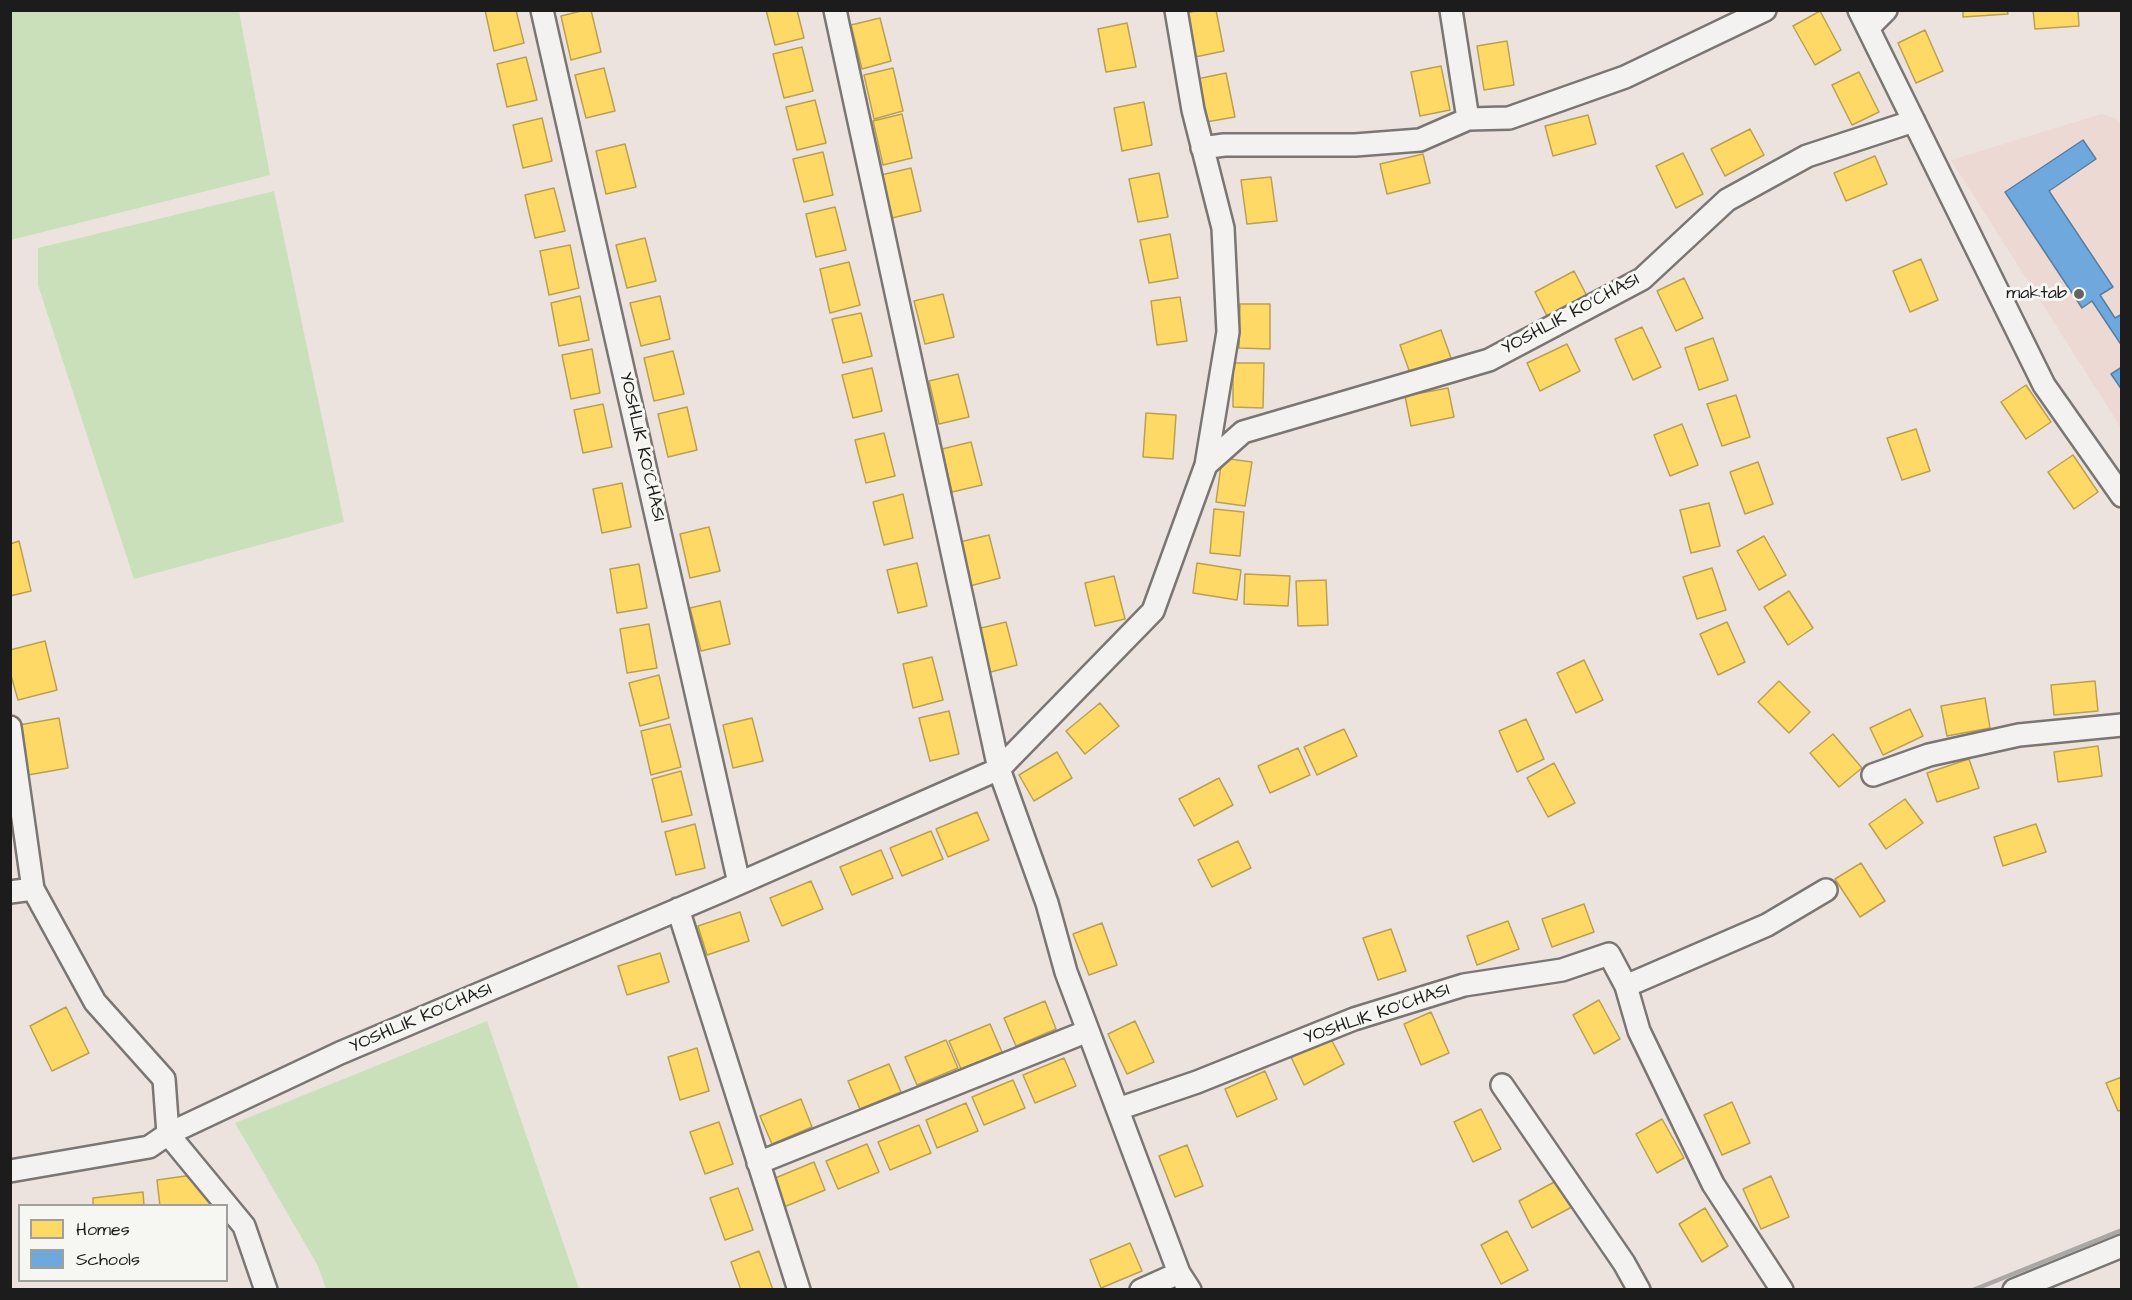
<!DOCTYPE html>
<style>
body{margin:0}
#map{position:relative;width:2132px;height:1300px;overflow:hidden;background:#ece3df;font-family:"Architects Daughter",sans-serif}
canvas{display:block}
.frame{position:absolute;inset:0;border:12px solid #1c1c1c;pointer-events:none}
.legend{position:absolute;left:18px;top:1204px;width:210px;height:78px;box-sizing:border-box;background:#f6f6f2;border:2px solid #9f9f9c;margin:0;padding:8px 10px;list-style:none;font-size:18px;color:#1c1c1c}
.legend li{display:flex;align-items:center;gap:12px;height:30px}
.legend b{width:30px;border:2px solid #9f9f9c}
</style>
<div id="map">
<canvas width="2132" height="1300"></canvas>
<div class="frame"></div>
<ul class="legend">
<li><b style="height:16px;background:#ffd966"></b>Homes</li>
<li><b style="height:16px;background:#6fa8dc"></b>Schools</li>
</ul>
</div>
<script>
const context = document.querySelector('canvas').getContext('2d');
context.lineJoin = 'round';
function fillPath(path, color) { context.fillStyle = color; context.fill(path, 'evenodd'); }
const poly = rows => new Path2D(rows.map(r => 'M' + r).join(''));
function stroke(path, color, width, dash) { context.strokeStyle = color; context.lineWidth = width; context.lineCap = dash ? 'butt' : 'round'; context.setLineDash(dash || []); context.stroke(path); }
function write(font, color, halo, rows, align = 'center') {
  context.font = font + ' "Architects Daughter",sans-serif'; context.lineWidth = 6; context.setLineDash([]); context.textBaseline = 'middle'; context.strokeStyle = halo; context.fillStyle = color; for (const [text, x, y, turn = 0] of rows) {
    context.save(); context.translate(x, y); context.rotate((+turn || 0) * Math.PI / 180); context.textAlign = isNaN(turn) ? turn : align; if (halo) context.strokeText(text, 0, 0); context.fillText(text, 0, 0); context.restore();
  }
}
const built = poly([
 [2101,114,2115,118,2121,124,2121,428,1951,160]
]);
const green = poly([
 [10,11,239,11,270,175,11,240],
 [274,191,344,522,134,579,38,285,38,248],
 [487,1021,579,1289,326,1289,318,1266,235,1123]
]);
const homes = poly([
 [485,10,516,10,524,43,494,51,485,10],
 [585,10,591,10,601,52,571,60,561,16,585,10],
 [766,10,797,10,804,38,775,45,766,10],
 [1200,10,1216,10,1224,51,1195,57,1186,13,1200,10],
 [1963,10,2007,10,2008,14,1963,17,1963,10],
 [2033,10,2078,10,2079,26,2035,29,2033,10],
 [1820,11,1841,50,1815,65,1793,26,1820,11],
 [880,18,891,61,862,69,851,25,880,18],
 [1127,23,1136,67,1106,72,1098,29,1127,23],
 [1925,30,1943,71,1916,83,1898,43,1925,30],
 [1507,41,1514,85,1484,90,1477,46,1507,41],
 [802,47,813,91,784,98,773,54,802,47],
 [526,57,537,100,507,107,497,64,526,57],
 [1441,66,1450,110,1420,116,1411,72,1441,66],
 [604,68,615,111,586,118,575,75,604,68],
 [893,68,903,111,874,119,864,75,893,68],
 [1859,72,1879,112,1852,125,1832,85,1859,72],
 [1226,73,1235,117,1206,122,1197,79,1226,73],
 [815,100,826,143,797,150,786,107,815,100],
 [1144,102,1152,145,1122,151,1114,108,1144,102],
 [902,114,912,158,883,165,873,121,902,114],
 [1588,115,1596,144,1553,156,1545,126,1588,115],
 [542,118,552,161,523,168,513,125,542,118],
 [1750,129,1764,155,1725,176,1711,149,1750,129],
 [625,144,636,187,606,194,596,151,625,144],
 [823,152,833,195,804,202,793,159,823,152],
 [1683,153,1703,194,1676,208,1656,166,1683,153],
 [1423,154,1430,183,1387,194,1380,164,1423,154],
 [1875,156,1887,184,1846,201,1834,173,1875,156],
 [911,168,921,211,892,218,881,175,911,168],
 [1159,173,1168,217,1138,222,1129,179,1159,173],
 [1271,177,1277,221,1247,224,1241,180,1271,177],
 [554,188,565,231,535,238,525,195,554,188],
 [835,207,846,250,816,257,806,214,835,207],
 [1170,234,1178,278,1149,283,1140,240,1170,234],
 [645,238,656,281,627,288,616,245,645,238],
 [570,245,579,288,549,295,540,251,570,245],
 [1921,259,1938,300,1910,312,1893,271,1921,259],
 [849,262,860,305,830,313,820,269,849,262],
 [1574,271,1588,298,1548,318,1535,292,1574,271],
 [1684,278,1703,318,1676,331,1657,291,1684,278],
 [943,294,954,337,925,344,914,301,943,294],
 [580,296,589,340,559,346,551,303,580,296],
 [660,296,670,339,641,346,630,303,660,296],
 [1180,297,1187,341,1157,345,1151,301,1180,297],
 [1240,304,1270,304,1270,349,1239,348,1240,304],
 [861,313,872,356,843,363,832,319,861,313],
 [1642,327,1661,367,1633,380,1615,339,1642,327],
 [1441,330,1451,358,1410,373,1400,345,1441,330],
 [1713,338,1728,380,1699,390,1685,348,1713,338],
 [1567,344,1580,371,1540,391,1527,363,1567,344],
 [592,349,600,393,571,399,562,355,592,349],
 [673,351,684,394,654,401,644,358,673,351],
 [1233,363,1264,363,1263,408,1233,407,1233,363],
 [872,368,882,411,853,418,842,375,872,368],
 [958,374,969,417,939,424,929,381,958,374],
 [2026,385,2051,422,2026,439,2001,402,2026,385],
 [1448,388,1454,417,1411,426,1405,396,1448,388],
 [1736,395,1750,437,1722,446,1707,404,1736,395],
 [603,404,612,447,583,453,574,410,603,404],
 [687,407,697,450,668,457,658,414,687,407],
 [1146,413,1176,415,1173,459,1143,457,1146,413],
 [1682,424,1698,465,1670,476,1654,435,1682,424],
 [1916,429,1930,471,1902,480,1887,438,1916,429],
 [884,433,895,476,866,483,855,440,884,433],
 [971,442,982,485,952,492,942,449,971,442],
 [2073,455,2098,492,2074,509,2048,472,2073,455],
 [1222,458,1252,462,1245,506,1216,502,1222,458],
 [1758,462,1773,504,1745,514,1730,472,1758,462],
 [622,483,631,527,602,533,593,489,622,483],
 [903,494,913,538,884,545,873,502,903,494],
 [1709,503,1720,546,1691,553,1680,510,1709,503],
 [1214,509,1244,512,1240,556,1210,553,1214,509],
 [709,527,720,571,690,578,680,534,709,527],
 [989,535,1000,578,970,586,960,542,989,535],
 [1764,536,1786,575,1759,590,1737,551,1764,536],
 [19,541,31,591,10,596,10,544,19,541],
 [917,563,927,606,898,613,887,570,917,563],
 [1197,563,1241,570,1237,600,1193,593,1197,563],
 [639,564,647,608,617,613,610,569,639,564],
 [1712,568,1726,610,1697,619,1683,577,1712,568],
 [1245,574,1290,576,1288,606,1244,604,1245,574],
 [1114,576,1125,619,1095,626,1085,583,1114,576],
 [1326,580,1328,625,1298,626,1296,581,1326,580],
 [1789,591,1813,628,1788,645,1764,607,1789,591],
 [720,601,730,644,701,651,690,608,720,601],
 [1006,622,1017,665,987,673,977,629,1006,622],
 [1727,622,1745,662,1718,675,1700,634,1727,622],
 [649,624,657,668,627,673,620,629,649,624],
 [45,641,57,690,18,700,10,672,10,650,45,641],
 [932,657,943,700,913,708,903,664,932,657],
 [1584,660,1603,700,1576,713,1557,673,1584,660],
 [659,675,669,718,640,726,629,683,659,675],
 [1779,681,1810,712,1789,733,1758,702,1779,681],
 [2095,681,2098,711,2054,715,2051,685,2095,681],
 [1985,698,1990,728,1947,736,1941,706,1985,698],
 [1100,703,1119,726,1085,754,1066,731,1100,703],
 [1910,709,1923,736,1883,755,1870,728,1910,709],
 [949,711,959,754,930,761,919,718,949,711],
 [59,718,68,768,28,775,19,725,59,718],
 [752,718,763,761,733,768,723,725,752,718],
 [1526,719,1544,759,1517,772,1499,731,1526,719],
 [670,724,681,767,651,775,641,731,670,724],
 [1344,729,1357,756,1317,775,1304,747,1344,729],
 [1833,734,1862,768,1839,787,1810,753,1833,734],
 [2098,746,2102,776,2058,782,2054,752,2098,746],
 [1298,748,1310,775,1270,793,1258,766,1298,748],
 [1057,752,1072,778,1034,801,1019,775,1057,752],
 [1969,759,1979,788,1937,802,1927,773,1969,759],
 [1554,763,1575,803,1548,817,1527,778,1554,763],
 [681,771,692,815,662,822,652,779,681,771],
 [1219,778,1233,805,1194,826,1179,799,1219,778],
 [1905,799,1923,823,1886,849,1869,824,1905,799],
 [977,812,989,840,948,857,936,829,977,812],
 [695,824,705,868,676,875,665,832,695,824],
 [2036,824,2046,852,2003,866,1994,837,2036,824],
 [931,831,943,859,902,876,890,848,931,831],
 [1238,841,1251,868,1212,887,1198,860,1238,841],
 [881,850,893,878,852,895,840,867,881,850],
 [1861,863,1885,901,1860,917,1835,879,1861,863],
 [811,881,823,909,782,926,770,898,811,881],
 [1584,904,1594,932,1552,947,1542,919,1584,904],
 [740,912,749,941,707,955,698,926,740,912],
 [1508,921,1519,949,1477,965,1467,936,1508,921],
 [1102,923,1117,965,1089,975,1073,934,1102,923],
 [1391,929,1406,971,1378,980,1363,938,1391,929],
 [660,953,669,982,627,995,618,966,660,953],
 [1599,1000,1620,1039,1594,1054,1573,1015,1599,1000],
 [1045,1001,1056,1029,1016,1046,1004,1018,1045,1001],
 [66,1007,89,1053,52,1071,30,1026,66,1007],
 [1431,1012,1449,1053,1421,1065,1404,1024,1431,1012],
 [1135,1021,1154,1062,1127,1074,1108,1034,1135,1021],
 [990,1024,1002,1052,961,1069,949,1041,990,1024],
 [1330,1037,1344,1064,1304,1085,1291,1057,1330,1037],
 [946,1040,958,1068,917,1085,905,1057,946,1040],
 [697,1048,709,1091,680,1100,668,1057,697,1048],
 [1064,1058,1076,1086,1035,1103,1023,1075,1064,1058],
 [889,1064,901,1092,860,1109,848,1081,889,1064],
 [1265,1071,1277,1099,1237,1117,1225,1089,1265,1071],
 [2122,1077,2122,1110,2118,1111,2106,1083,2122,1077],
 [1013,1080,1025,1108,984,1125,972,1097,1013,1080],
 [801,1099,812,1127,772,1144,760,1116,801,1099],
 [1732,1102,1750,1143,1722,1155,1704,1115,1732,1102],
 [966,1103,978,1131,937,1148,926,1120,966,1103],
 [1481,1109,1501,1149,1473,1162,1454,1122,1481,1109],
 [1662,1119,1684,1158,1657,1173,1636,1134,1662,1119],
 [719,1122,733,1164,705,1174,690,1132,719,1122],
 [919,1125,931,1153,890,1170,878,1142,919,1125],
 [867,1144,879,1172,838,1189,826,1161,867,1144],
 [1187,1145,1203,1186,1175,1197,1159,1156,1187,1145],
 [814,1162,825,1190,784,1207,773,1179,814,1162],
 [207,1173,211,1206,160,1206,157,1180,207,1173],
 [1771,1176,1789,1217,1761,1229,1743,1189,1771,1176],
 [1558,1180,1572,1207,1532,1228,1519,1201,1558,1180],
 [738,1188,753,1230,725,1240,710,1198,738,1188],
 [143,1192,144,1206,93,1206,93,1198,143,1192],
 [1705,1208,1728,1246,1702,1262,1679,1224,1705,1208],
 [1507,1231,1528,1270,1501,1284,1481,1245,1507,1231],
 [1130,1243,1142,1271,1101,1288,1090,1260,1130,1243],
 [759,1251,773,1290,741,1290,731,1262,759,1251]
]);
const schools = poly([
 [2083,140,2096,159,2049,191,2113,287,2100,295,2115,318,2122,314,2122,346,2092,301,2082,308,2005,192,2083,140],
 [2122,367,2122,390,2111,374,2122,367]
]);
const street = poly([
 [542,10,739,883],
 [835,10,999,769,1047,903,1066,972,1179,1273,1190,1290],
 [1451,10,1468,119,1509,118,1625,77,1765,10],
 [1859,10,2044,385,2122,496],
 [1868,28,1886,10],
 [1202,148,1224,145,1355,145,1420,140,1468,119],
 [1206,465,1243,432,1489,360,1642,279,1727,200,1807,156,1914,121],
 [10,727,33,889,95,1002,164,1079,168,1134,149,1147,10,1171],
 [1873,775,1929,755,2019,735,2122,725],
 [10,892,33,889],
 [678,909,799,1290],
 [1626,986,1767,925,1826,890],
 [1502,1085,1624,1263,1639,1290],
 [1118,1109,1197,1082,1354,1019,1464,985,1562,970,1609,954,1626,986,1639,1031,1713,1184,1782,1290],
 [758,1163,1088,1031],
 [266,1290,244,1226,168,1134,340,1053,724,890,999,769,1153,611,1206,465,1228,332,1223,228,1193,110,1176,10],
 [1141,1290,1179,1273],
 [2014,1290,2122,1246]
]);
const rail = poly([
 [1973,1290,2122,1230]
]);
const markers = [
 [2079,294,6,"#656260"]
];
const poiNames = [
 ["maktab",2067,294]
];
const streetNames = [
 ["YOSHLIK KO'CHASI",1571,315,-28],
 ["YOSHLIK KO'CHASI",641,447,77],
 ["YOSHLIK KO'CHASI",1377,1015,-19],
 ["YOSHLIK KO'CHASI",421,1019,-23]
];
fillPath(built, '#edd9d3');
fillPath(green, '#c9e0bb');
fillPath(homes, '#ffd966');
stroke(homes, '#bba050', 1.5);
fillPath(schools, '#6fa8dc');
stroke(schools, '#567ea2', 1.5);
stroke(street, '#7a7674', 26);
stroke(street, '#f4f2f0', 21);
stroke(rail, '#aaa8a7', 4.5);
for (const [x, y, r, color] of markers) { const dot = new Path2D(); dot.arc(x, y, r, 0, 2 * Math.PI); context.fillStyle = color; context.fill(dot); stroke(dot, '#f6f6f2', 2); }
write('18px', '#1c1c1c', '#f6f6f2', poiNames, 'right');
write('18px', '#1c1c1c', '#f6f6f2', streetNames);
</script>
